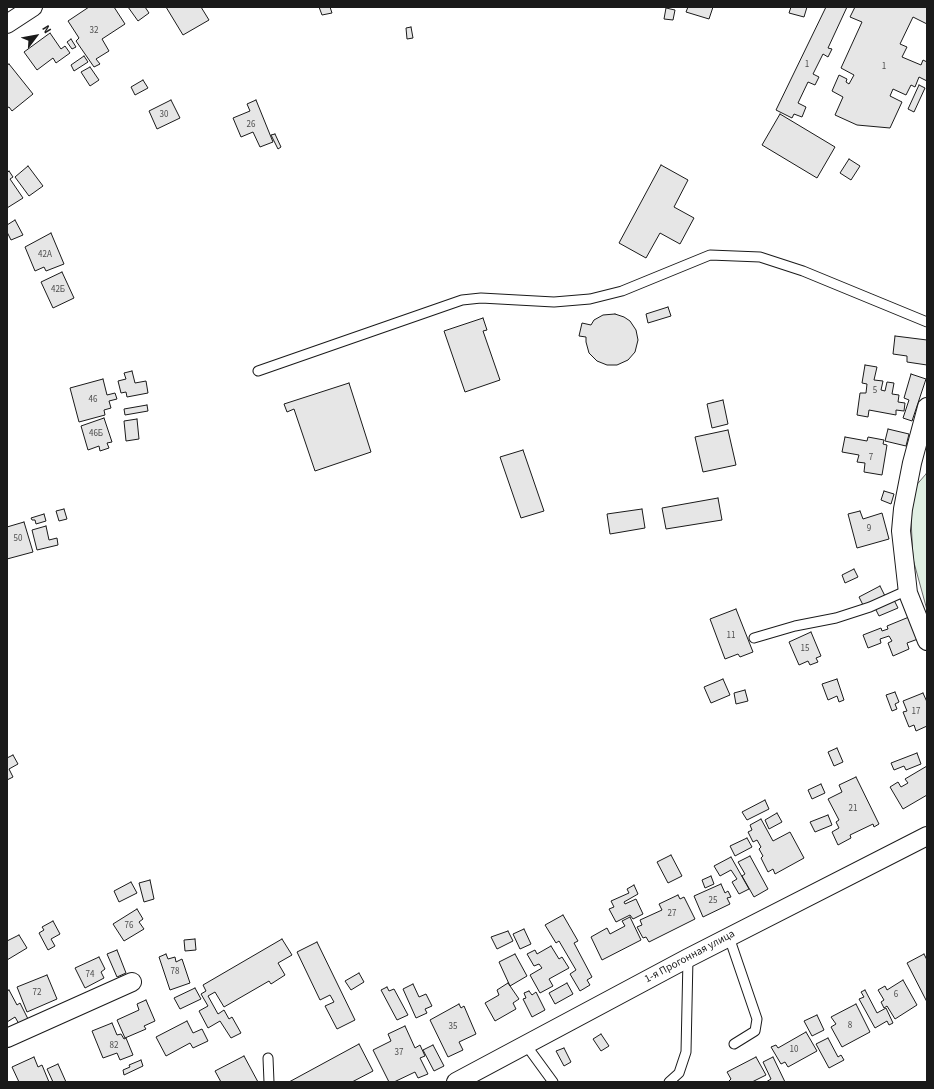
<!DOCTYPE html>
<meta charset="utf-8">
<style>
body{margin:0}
#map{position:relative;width:934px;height:1089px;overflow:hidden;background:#fff;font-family:"Source Sans 3",sans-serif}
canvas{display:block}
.frame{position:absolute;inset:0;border:8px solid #1a1a1a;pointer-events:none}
.north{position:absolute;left:16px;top:16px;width:40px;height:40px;-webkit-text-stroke:3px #fff;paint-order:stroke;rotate:58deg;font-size:11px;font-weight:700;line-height:16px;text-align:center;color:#1a1a1a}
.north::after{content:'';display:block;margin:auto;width:14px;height:18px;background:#1a1a1a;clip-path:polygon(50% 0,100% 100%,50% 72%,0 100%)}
</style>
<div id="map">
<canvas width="934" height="1089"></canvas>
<div class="frame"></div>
<div class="north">N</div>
</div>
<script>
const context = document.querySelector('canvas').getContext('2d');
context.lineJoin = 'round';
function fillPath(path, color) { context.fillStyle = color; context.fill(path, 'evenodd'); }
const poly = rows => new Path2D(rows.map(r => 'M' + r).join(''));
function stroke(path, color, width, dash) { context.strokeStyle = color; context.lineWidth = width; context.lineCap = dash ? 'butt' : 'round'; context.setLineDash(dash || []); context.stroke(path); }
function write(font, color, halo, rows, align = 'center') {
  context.font = font + ' "Source Sans 3",sans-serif'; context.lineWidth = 3; context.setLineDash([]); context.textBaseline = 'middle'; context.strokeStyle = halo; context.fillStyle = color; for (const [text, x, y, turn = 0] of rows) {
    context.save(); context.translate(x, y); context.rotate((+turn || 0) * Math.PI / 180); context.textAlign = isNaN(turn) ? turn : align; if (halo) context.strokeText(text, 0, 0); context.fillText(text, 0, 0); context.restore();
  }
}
const green = poly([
 [926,474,927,475,927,610,913,559,911,519,913,489,926,474]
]);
const building = poly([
 [89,7,114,7,125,24,102,39,109,51,96,59,100,64,94,67,76,41,79,38,68,21,89,7],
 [128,7,145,7,149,13,138,21,128,7],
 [166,7,201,7,209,20,183,35,166,7],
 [319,7,330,7,332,13,322,15,319,7],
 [688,7,713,7,709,19,686,12,688,7],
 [791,7,807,7,804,17,789,13,791,7],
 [826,7,847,7,828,48,832,49,828,57,823,54,813,74,819,77,815,85,808,82,798,103,806,107,802,117,794,114,792,118,776,110,826,7],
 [855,7,927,7,927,24,913,17,900,44,907,47,902,57,921,65,923,60,927,62,927,81,919,77,915,87,911,85,906,95,893,89,890,96,902,102,890,128,857,125,835,115,843,97,832,91,839,75,847,79,846,82,849,84,854,75,841,68,862,22,850,17,855,7],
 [666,8,675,10,673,20,664,19,666,8],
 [411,27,413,38,407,39,406,28,411,27],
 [50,33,61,49,65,46,70,53,56,63,53,58,37,70,24,52,50,33],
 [71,39,76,47,72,49,67,42,71,39],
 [84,56,88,62,74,71,71,65,84,56],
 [9,64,33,94,12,111,9,107,7,108,7,65,9,64],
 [90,67,99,80,90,86,81,72,90,67],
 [143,80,148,88,135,95,131,87,143,80],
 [919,85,925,88,914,112,908,109,919,85],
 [171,100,180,118,157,129,149,111,171,100],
 [256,100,273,142,260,147,253,132,241,137,233,118,250,111,247,104,256,100],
 [780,114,835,147,817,178,762,145,780,114],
 [275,134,281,147,278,149,271,135,275,134],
 [849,159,860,166,851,180,840,173,849,159],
 [661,165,688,180,674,207,694,218,680,244,660,233,646,258,619,243,661,165],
 [28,166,43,186,29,196,15,177,28,166],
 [9,171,13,177,10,179,23,198,7,208,7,173,9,171],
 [15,220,23,235,11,240,7,232,7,225,15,220],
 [51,233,64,264,46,271,44,267,35,271,25,247,51,233],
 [62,272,74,298,53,308,41,282,62,272],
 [668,307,671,316,648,323,646,314,668,307],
 [615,314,624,317,630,321,636,330,638,340,635,352,628,360,617,365,607,365,597,361,589,353,586,342,586,337,579,336,582,323,591,325,594,320,603,315,615,314],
 [483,318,487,330,483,331,500,380,465,392,444,331,483,318],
 [895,336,927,340,927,365,907,362,907,356,893,354,895,336],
 [865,365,877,367,874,380,883,381,881,390,885,391,887,382,894,383,892,394,899,395,898,402,905,403,904,411,896,410,896,415,869,410,868,417,857,415,860,393,866,393,867,384,862,383,865,365],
 [132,371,135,383,146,381,148,393,127,397,126,392,121,393,118,381,126,379,124,373,132,371],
 [911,374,926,379,912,421,903,418,909,400,904,398,911,374],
 [103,379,107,395,115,393,117,399,109,401,111,408,104,410,105,415,79,422,70,388,103,379],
 [349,383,371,452,315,471,294,409,287,412,284,404,349,383],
 [723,400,728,424,712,428,707,404,723,400],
 [147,405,148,411,125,415,124,409,147,405],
 [104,418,112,442,107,443,109,448,100,451,99,446,88,450,81,426,104,418],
 [137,419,139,439,126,441,124,421,137,419],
 [888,429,909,434,906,446,885,441,888,429],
 [728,430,736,465,703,472,695,437,728,430],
 [845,437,867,441,868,437,884,440,883,444,887,445,882,475,864,472,865,463,857,462,859,455,842,452,845,437],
 [523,450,544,511,521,518,500,457,523,450],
 [884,491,894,494,891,504,881,500,884,491],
 [718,498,722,520,666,529,662,508,718,498],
 [64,509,67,519,59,521,56,511,64,509],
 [642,509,645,528,610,534,607,514,642,509],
 [860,511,863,519,882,513,889,539,857,548,848,514,860,511],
 [44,514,46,521,36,524,35,520,32,520,31,518,44,514],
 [24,522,33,552,7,559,7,527,24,522],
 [46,526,49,540,57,538,58,545,37,550,32,530,46,526],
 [854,569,858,577,845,583,842,575,854,569],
 [880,586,885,596,864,607,859,597,880,586],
 [894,600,898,608,879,616,875,608,894,600],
 [736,609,753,652,740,657,738,654,725,659,710,619,736,609],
 [909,617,918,639,907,643,909,649,893,656,888,643,892,641,889,636,880,639,881,643,868,648,863,635,881,628,882,631,888,629,887,626,909,617],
 [811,632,821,656,816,658,818,662,810,665,808,661,799,665,789,642,811,632],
 [723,679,730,695,711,703,704,687,723,679],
 [837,679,844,700,839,702,837,696,828,700,822,684,837,679],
 [745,690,748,701,736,704,734,693,745,690],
 [895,692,899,702,895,704,897,709,892,711,886,695,895,692],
 [923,693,927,702,927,726,916,731,914,725,909,727,903,712,907,711,903,701,923,693],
 [837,748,843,762,834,766,828,752,837,748],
 [917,753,921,764,906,770,904,766,894,770,891,763,917,753],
 [13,755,18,764,9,769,13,777,7,780,7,758,13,755],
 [927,766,927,795,903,809,890,787,898,782,901,787,908,783,905,779,927,766],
 [856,777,879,824,874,827,873,824,850,835,851,838,838,845,832,832,839,828,836,822,839,820,828,799,842,792,839,785,856,777],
 [821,784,825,793,812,799,808,790,821,784],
 [765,800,769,809,747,820,742,812,765,800],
 [777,813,782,822,769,829,765,820,777,813],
 [828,815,832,825,815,832,810,822,828,815],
 [761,819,773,841,790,832,804,858,775,874,773,869,768,872,761,858,763,856,759,849,761,847,757,840,753,842,748,832,752,830,750,825,761,819],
 [747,838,752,847,735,856,730,846,747,838],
 [671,855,682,876,668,883,657,862,671,855],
 [750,856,768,889,754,897,742,876,745,874,738,862,750,856],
 [731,857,749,889,739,894,732,882,737,879,731,870,720,876,714,866,731,857],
 [711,876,714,884,705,888,702,880,711,876],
 [150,880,154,899,144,902,139,883,150,880],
 [131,882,137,893,119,902,114,891,131,882],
 [721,884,725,893,728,891,731,897,727,898,730,904,703,917,694,896,721,884],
 [634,885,638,894,624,902,625,904,636,899,643,914,633,919,630,915,616,922,609,909,614,907,611,901,629,893,627,889,634,885],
 [678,895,680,899,684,897,695,919,649,942,646,937,643,938,637,927,642,925,640,920,662,910,659,904,678,895],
 [137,909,143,919,139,922,144,929,124,941,113,924,137,909],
 [563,915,578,941,574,943,592,977,587,980,590,985,580,991,570,974,576,970,559,941,556,943,545,925,563,915],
 [630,917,641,940,602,960,591,937,607,928,610,934,625,926,622,921,630,917],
 [53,921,60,934,51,939,55,946,48,950,39,933,44,930,42,927,53,921],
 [524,929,531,944,520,949,513,934,524,929],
 [508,931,513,941,497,949,491,937,508,931],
 [19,935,27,948,7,960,7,941,19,935],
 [195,939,196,950,185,951,184,940,195,939],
 [282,939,292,955,278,963,285,975,271,984,269,981,224,1007,215,992,208,996,218,1014,224,1010,229,1019,232,1017,241,1033,231,1038,220,1021,208,1028,199,1011,208,1006,201,994,206,991,203,985,282,939],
 [317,942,355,1020,337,1029,325,1006,334,1002,330,995,320,1000,297,952,317,942],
 [551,946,559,959,562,957,569,968,549,979,553,986,540,993,530,975,542,968,539,964,534,966,527,954,535,950,537,954,551,946],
 [117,950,126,973,117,977,107,954,117,950],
 [166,954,168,959,175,957,176,962,182,959,190,983,170,990,159,957,166,954],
 [515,954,527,976,510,986,499,962,515,954],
 [924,954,927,960,927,1002,907,963,924,954],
 [99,957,105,969,101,972,104,978,85,988,75,968,99,957],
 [359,973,364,982,351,990,345,981,359,973],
 [47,975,57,999,27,1012,17,987,47,975],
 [903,980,917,1005,895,1019,887,1006,884,1008,881,1002,884,1000,878,990,885,986,887,990,903,980],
 [508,983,519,999,513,1003,516,1009,495,1021,485,1003,499,995,497,990,508,983],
 [567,983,573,994,555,1004,549,993,567,983],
 [413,984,419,997,426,994,432,1006,425,1009,427,1013,416,1018,403,989,413,984],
 [387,987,389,991,394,989,408,1015,397,1020,381,990,387,987],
 [195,988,201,999,180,1009,174,998,195,988],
 [9,990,17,1005,20,1003,28,1019,19,1024,15,1017,7,1022,7,991,9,990],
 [865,990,877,1013,886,1008,893,1023,889,1025,887,1021,875,1028,859,999,864,997,861,992,865,990],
 [529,991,532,995,536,992,545,1010,532,1017,523,999,526,998,524,993,529,991],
 [146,1000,155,1021,144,1026,146,1029,125,1038,117,1020,139,1010,137,1004,146,1000],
 [459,1004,461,1008,464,1006,476,1034,459,1042,463,1050,448,1057,430,1020,459,1004],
 [856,1004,870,1032,842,1047,831,1027,836,1024,831,1017,856,1004],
 [817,1015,824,1030,812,1036,804,1021,817,1015],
 [187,1021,193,1033,202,1029,208,1041,193,1048,190,1043,166,1056,156,1037,187,1021],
 [112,1023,117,1035,121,1034,124,1039,126,1038,133,1055,120,1060,117,1053,103,1058,92,1031,112,1023],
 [405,1026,415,1048,420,1045,425,1056,420,1058,428,1074,418,1078,415,1072,394,1082,389,1082,373,1050,391,1041,388,1034,405,1026],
 [806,1032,817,1051,788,1067,785,1062,781,1064,771,1047,776,1045,778,1048,806,1032],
 [601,1034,609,1046,601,1051,593,1039,601,1034],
 [828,1038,838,1057,841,1055,844,1060,829,1068,816,1044,828,1038],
 [359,1044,373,1071,352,1082,289,1082,359,1044],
 [433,1045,444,1066,434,1071,423,1050,433,1045],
 [564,1048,571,1062,564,1066,556,1051,564,1048],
 [244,1056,258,1082,221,1082,215,1071,244,1056],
 [34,1057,38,1067,42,1065,49,1082,19,1082,12,1067,34,1057],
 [756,1057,766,1075,752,1082,728,1082,731,1079,727,1072,756,1057],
 [773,1057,785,1082,766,1082,771,1079,763,1062,773,1057],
 [141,1060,143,1066,124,1075,123,1070,130,1067,129,1065,141,1060],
 [58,1064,66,1082,53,1082,47,1069,58,1064]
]);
const lane = poly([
 [258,371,462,300,481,298,554,302,590,299,622,291,710,255,760,257,803,271,927,322],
 [754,638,795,626,836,618,870,607,908,590],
 [729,937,757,1019,755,1031,734,1044],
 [526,1045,553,1082],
 [268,1058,269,1082],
 [669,1082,679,1073,686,1052,688,958]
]);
const street = poly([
 [7,24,33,7],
 [927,407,912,463,903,509,901,531,908,593,927,641],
 [7,1038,132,982],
 [456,1082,688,958,927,836]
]);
const numberNames = [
 ["32",94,31],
 ["1",807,65],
 ["1",884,67],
 ["30",164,115],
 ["26",251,125],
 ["42А",45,255],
 ["42Б",58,290],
 ["5",875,391],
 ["46",93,400],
 ["46Б",96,434],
 ["7",871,458],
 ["9",869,529],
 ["50",18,539],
 ["11",731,636],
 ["15",805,649],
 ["17",916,712],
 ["21",853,809],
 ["25",713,901],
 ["27",672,914],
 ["76",129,926],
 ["78",175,972],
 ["74",90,975],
 ["72",37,993],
 ["6",896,995],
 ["8",850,1026],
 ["35",453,1027],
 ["82",114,1046],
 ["10",794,1050],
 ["37",399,1053]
];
const streetNames = [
 ["1-я Прогонная улица",690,957,-28]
];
fillPath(green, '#e0efe3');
stroke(green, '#6a6a6a', 1);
fillPath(building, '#e6e6e6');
stroke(building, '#1a1a1a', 1);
stroke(lane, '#1a1a1a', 11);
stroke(street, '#1a1a1a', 20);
stroke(lane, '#fff', 9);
stroke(street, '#fff', 18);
write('9px', '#4d4d4d', null, numberNames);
write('11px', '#1a1a1a', '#fff', streetNames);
</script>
